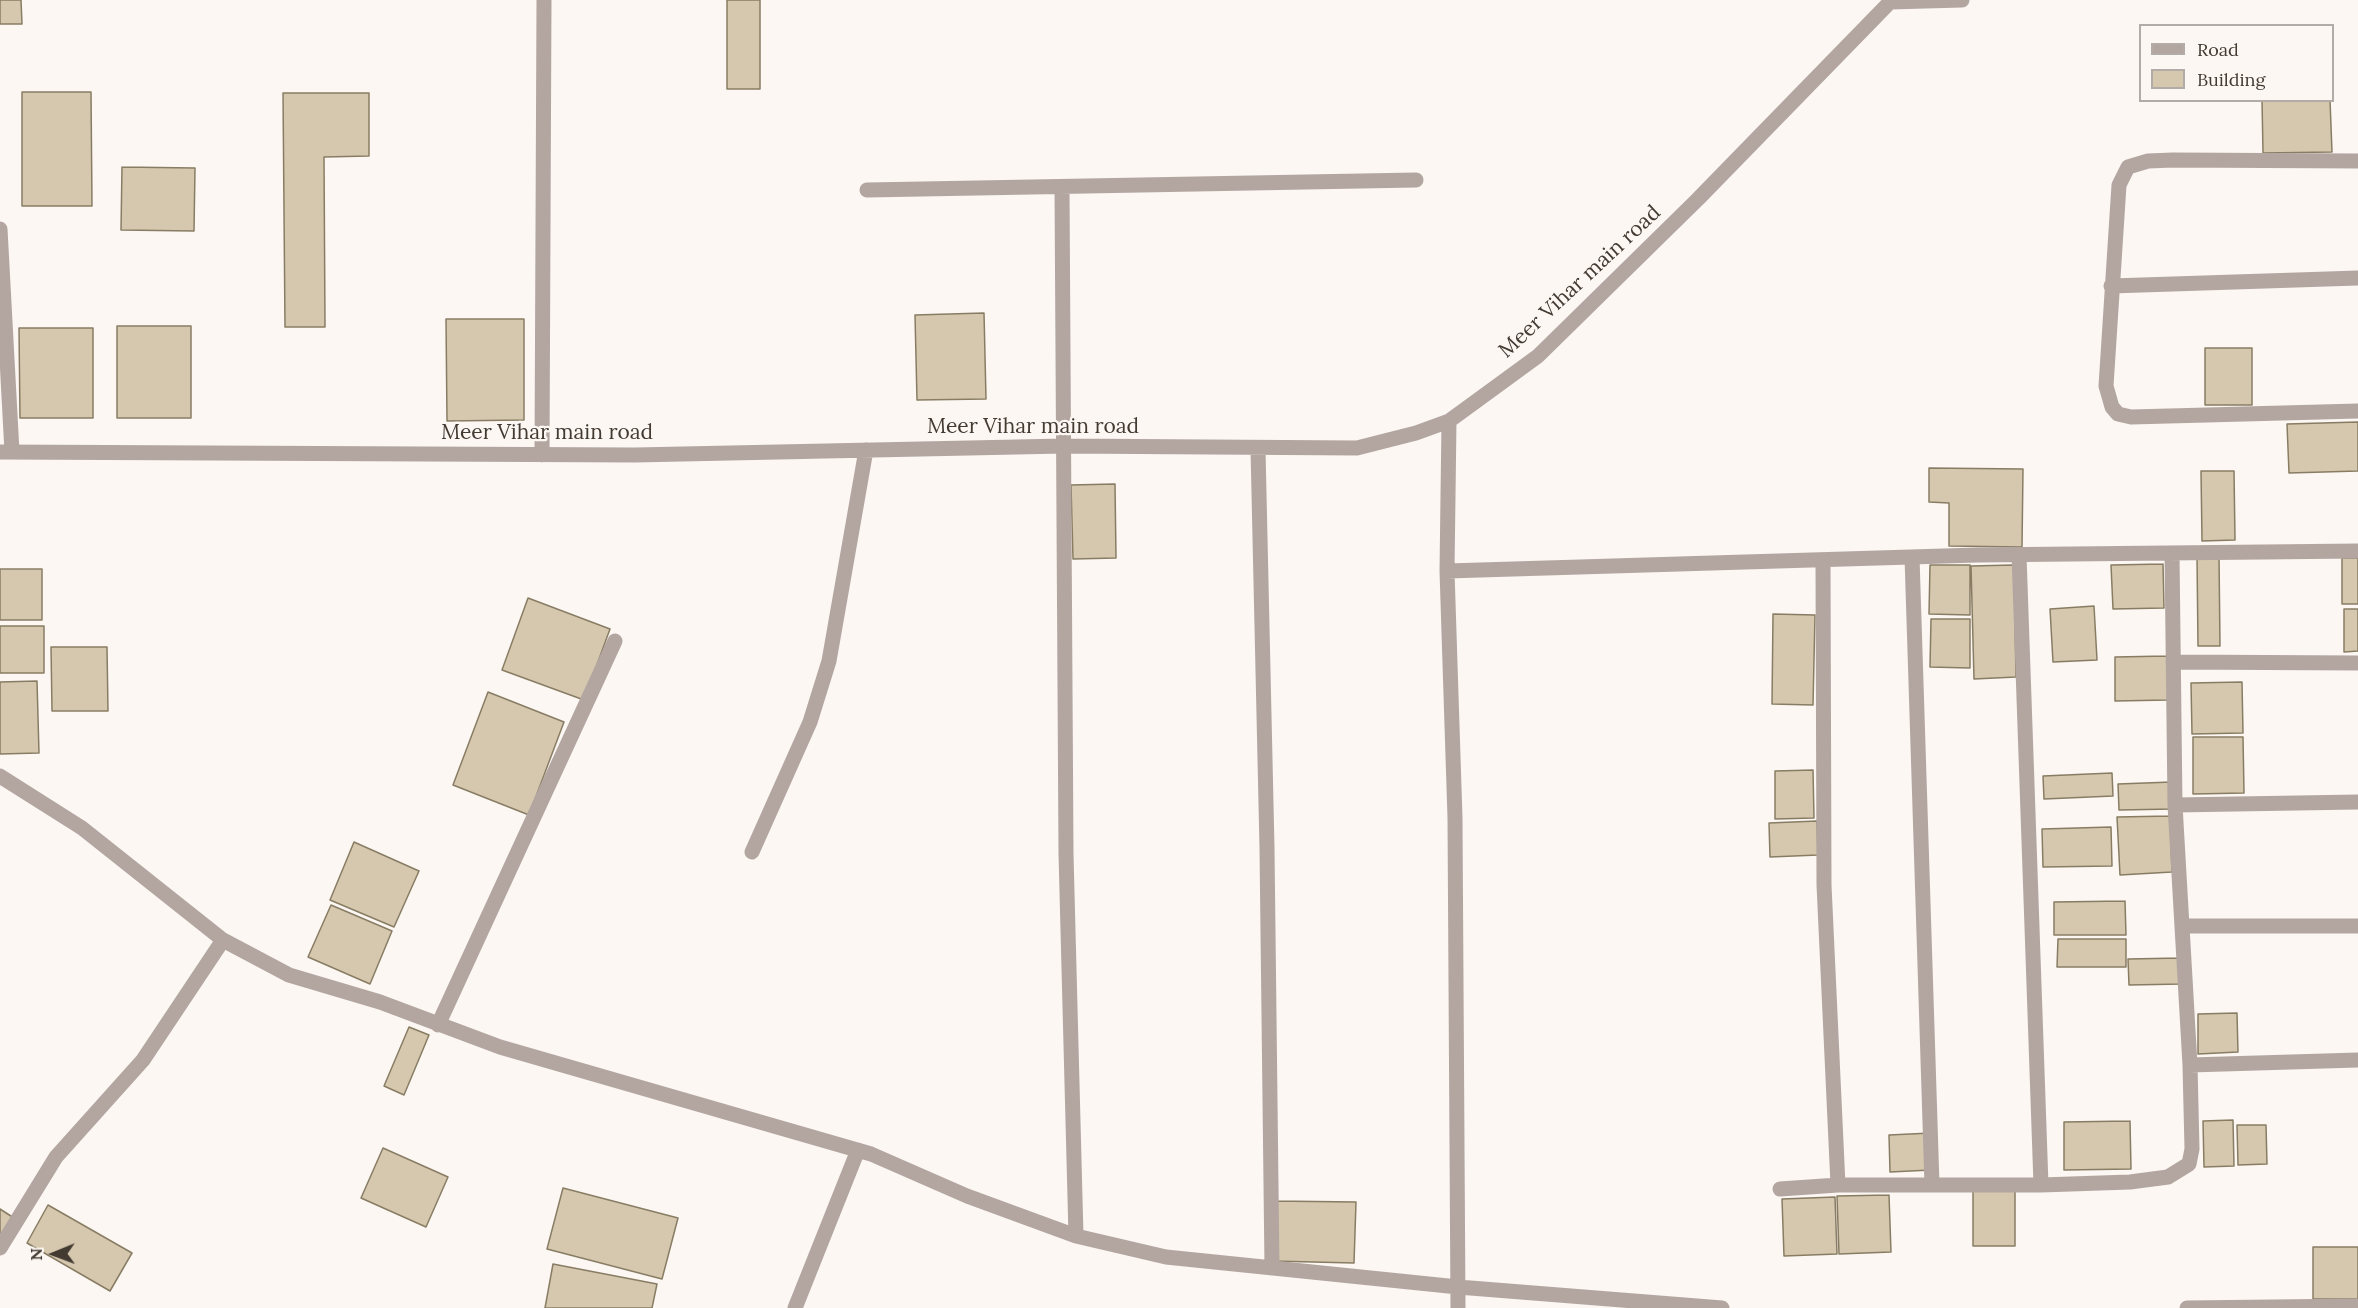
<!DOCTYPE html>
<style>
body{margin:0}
#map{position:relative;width:2358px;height:1308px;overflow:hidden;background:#fcf7f3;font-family:Lora,serif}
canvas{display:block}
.legend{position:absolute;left:2139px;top:24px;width:195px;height:78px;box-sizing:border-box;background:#fcf7f3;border:2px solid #b2aba6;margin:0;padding:8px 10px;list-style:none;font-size:18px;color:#433a32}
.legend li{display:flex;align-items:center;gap:12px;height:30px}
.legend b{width:30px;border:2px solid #b2aba6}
.north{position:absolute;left:24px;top:1224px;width:60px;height:60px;-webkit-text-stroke:4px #fcf7f3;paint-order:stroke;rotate:269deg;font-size:16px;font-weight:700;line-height:24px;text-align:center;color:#433a32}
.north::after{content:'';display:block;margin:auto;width:21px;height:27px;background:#433a32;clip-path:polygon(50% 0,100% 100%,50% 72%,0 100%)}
</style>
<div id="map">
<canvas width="2358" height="1308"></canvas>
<ul class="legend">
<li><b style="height:8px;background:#b3a6a1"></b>Road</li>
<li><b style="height:16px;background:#d5c8ae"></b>Building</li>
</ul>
<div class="north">N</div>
</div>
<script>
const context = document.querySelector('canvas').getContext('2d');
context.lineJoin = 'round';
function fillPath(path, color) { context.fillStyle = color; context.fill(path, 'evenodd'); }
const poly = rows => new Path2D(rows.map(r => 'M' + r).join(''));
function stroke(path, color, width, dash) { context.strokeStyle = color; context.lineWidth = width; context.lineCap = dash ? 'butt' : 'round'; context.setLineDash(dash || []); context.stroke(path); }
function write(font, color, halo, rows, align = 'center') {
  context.font = font + ' Lora,serif'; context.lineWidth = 4.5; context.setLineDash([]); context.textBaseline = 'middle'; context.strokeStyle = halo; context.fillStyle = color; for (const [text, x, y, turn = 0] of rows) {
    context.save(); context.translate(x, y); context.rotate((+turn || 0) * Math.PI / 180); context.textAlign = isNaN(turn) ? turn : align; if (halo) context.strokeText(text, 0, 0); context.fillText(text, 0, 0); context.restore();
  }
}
const building = poly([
 [0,0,21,0,22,24,0,24,0,0],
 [727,0,760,0,760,89,727,89,727,0],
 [22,92,91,92,92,206,22,206,22,92],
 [283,93,369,93,369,156,324,157,325,327,285,327,283,93],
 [2262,100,2330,100,2332,152,2263,153,2262,100],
 [122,167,195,168,194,231,121,230,122,167],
 [984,313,986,399,917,400,915,315,984,313],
 [446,319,524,319,524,420,447,421,446,319],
 [117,326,191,326,191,418,117,418,117,326],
 [19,328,93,328,93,418,20,418,19,328],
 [2205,348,2252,348,2252,405,2205,405,2205,348],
 [2358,422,2358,471,2289,473,2287,424,2358,422],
 [1929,468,2023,469,2022,547,1949,546,1949,503,1929,502,1929,468],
 [2201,471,2234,471,2235,540,2202,541,2201,471],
 [1115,484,1116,558,1073,559,1071,485,1115,484],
 [2197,557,2219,557,2220,646,2198,646,2197,557],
 [2342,558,2358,558,2358,604,2342,604,2342,558],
 [2163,564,2164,608,2113,609,2111,565,2163,564],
 [1930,565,1970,565,1970,615,1929,614,1930,565],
 [2014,565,2016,677,1974,679,1971,566,2014,565],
 [0,569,42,569,42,620,0,620,0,569],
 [528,598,610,629,584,700,502,670,528,598],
 [2094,606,2097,660,2053,662,2050,609,2094,606],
 [2344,609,2358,609,2358,651,2344,652,2344,609],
 [1773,614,1815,615,1813,705,1772,704,1773,614],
 [1931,619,1970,619,1970,668,1930,667,1931,619],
 [0,626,44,626,44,673,0,673,0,626],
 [51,647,107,647,108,711,52,711,51,647],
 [2167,656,2168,700,2115,701,2115,657,2167,656],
 [37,681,39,753,0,754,0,682,37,681],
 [2242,682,2243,733,2192,734,2191,683,2242,682],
 [488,692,564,722,529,815,453,785,488,692],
 [2193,737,2243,737,2244,793,2193,794,2193,737],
 [1813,770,1814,818,1775,819,1775,771,1813,770],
 [2112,773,2113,796,2044,799,2043,776,2112,773],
 [2172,782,2173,809,2119,810,2118,784,2172,782],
 [2170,816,2172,872,2120,875,2117,817,2170,816],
 [1817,821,1818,855,1770,857,1769,823,1817,821],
 [2111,827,2112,866,2043,867,2042,829,2111,827],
 [354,842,419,871,394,927,330,900,354,842],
 [2125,901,2126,935,2054,935,2054,902,2125,901],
 [331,905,392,931,370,984,308,957,331,905],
 [2058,939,2126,939,2126,967,2057,967,2058,939],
 [2181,958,2182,984,2129,985,2128,959,2181,958],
 [2237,1013,2238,1052,2198,1054,2198,1014,2237,1013],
 [409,1027,429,1035,404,1095,384,1086,409,1027],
 [2233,1120,2234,1166,2204,1167,2203,1121,2233,1120],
 [2130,1121,2131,1169,2064,1170,2064,1122,2130,1121],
 [2237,1125,2266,1125,2267,1164,2238,1165,2237,1125],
 [1931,1133,1931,1170,1890,1172,1889,1135,1931,1133],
 [383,1148,448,1177,426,1227,361,1198,383,1148],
 [563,1188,678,1218,662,1279,547,1249,563,1188],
 [1973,1191,2015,1191,2015,1246,1973,1246,1973,1191],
 [1889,1195,1891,1252,1839,1254,1837,1196,1889,1195],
 [1835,1197,1837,1254,1784,1256,1782,1199,1835,1197],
 [1273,1201,1356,1202,1354,1263,1272,1261,1273,1201],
 [48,1205,132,1253,110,1291,27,1243,48,1205],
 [0,1209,14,1218,0,1237,0,1209],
 [2313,1247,2358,1247,2358,1299,2313,1299,2313,1247],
 [553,1264,657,1284,652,1308,545,1308,553,1264]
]);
const minor = poly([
 [1890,2,1962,0],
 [2358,161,2173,160,2148,161,2128,167,2119,185,2106,386,2112,407,2118,414,2131,417,2358,411],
 [1062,187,1066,854,1076,1236],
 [867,190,1416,180],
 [0,229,12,452],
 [2111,286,2358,278],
 [1449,421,1447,571,1455,818,1458,1308],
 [1258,449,1267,848,1272,1268],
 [0,452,635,455,1064,446,1357,448,1416,433,1449,421,1538,356,1698,199,1892,0],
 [542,455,544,0],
 [2172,553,2175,805,2190,1065],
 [2019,555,2041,1185],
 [1912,557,1932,1185],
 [1823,561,1824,885,1838,1185],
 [1447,571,1977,555,2358,551],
 [2173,662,2358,663],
 [0,776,82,828,223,940,289,975,380,1002,500,1047,871,1154,967,1196,1076,1236,1166,1257,1458,1287,1722,1308],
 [2175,805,2358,802],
 [752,852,810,722,829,661,866,450],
 [2184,926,2358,926],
 [438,1025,615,641],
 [1780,1189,1838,1185,2041,1185,2130,1182,2168,1177,2189,1164,2192,1149,2190,1065,2358,1060],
 [0,1248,56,1157,143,1060,223,940],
 [795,1308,858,1150],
 [2187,1308,2358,1306]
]);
const streetNames = [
 ["Meer Vihar main road",1580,282,-43],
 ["Meer Vihar main road",1033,427],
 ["Meer Vihar main road",547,433]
];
fillPath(building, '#d5c8ae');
stroke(building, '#887d64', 1.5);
stroke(minor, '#b3a6a1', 15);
write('21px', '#433a32', '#fcf7f3', streetNames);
</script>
